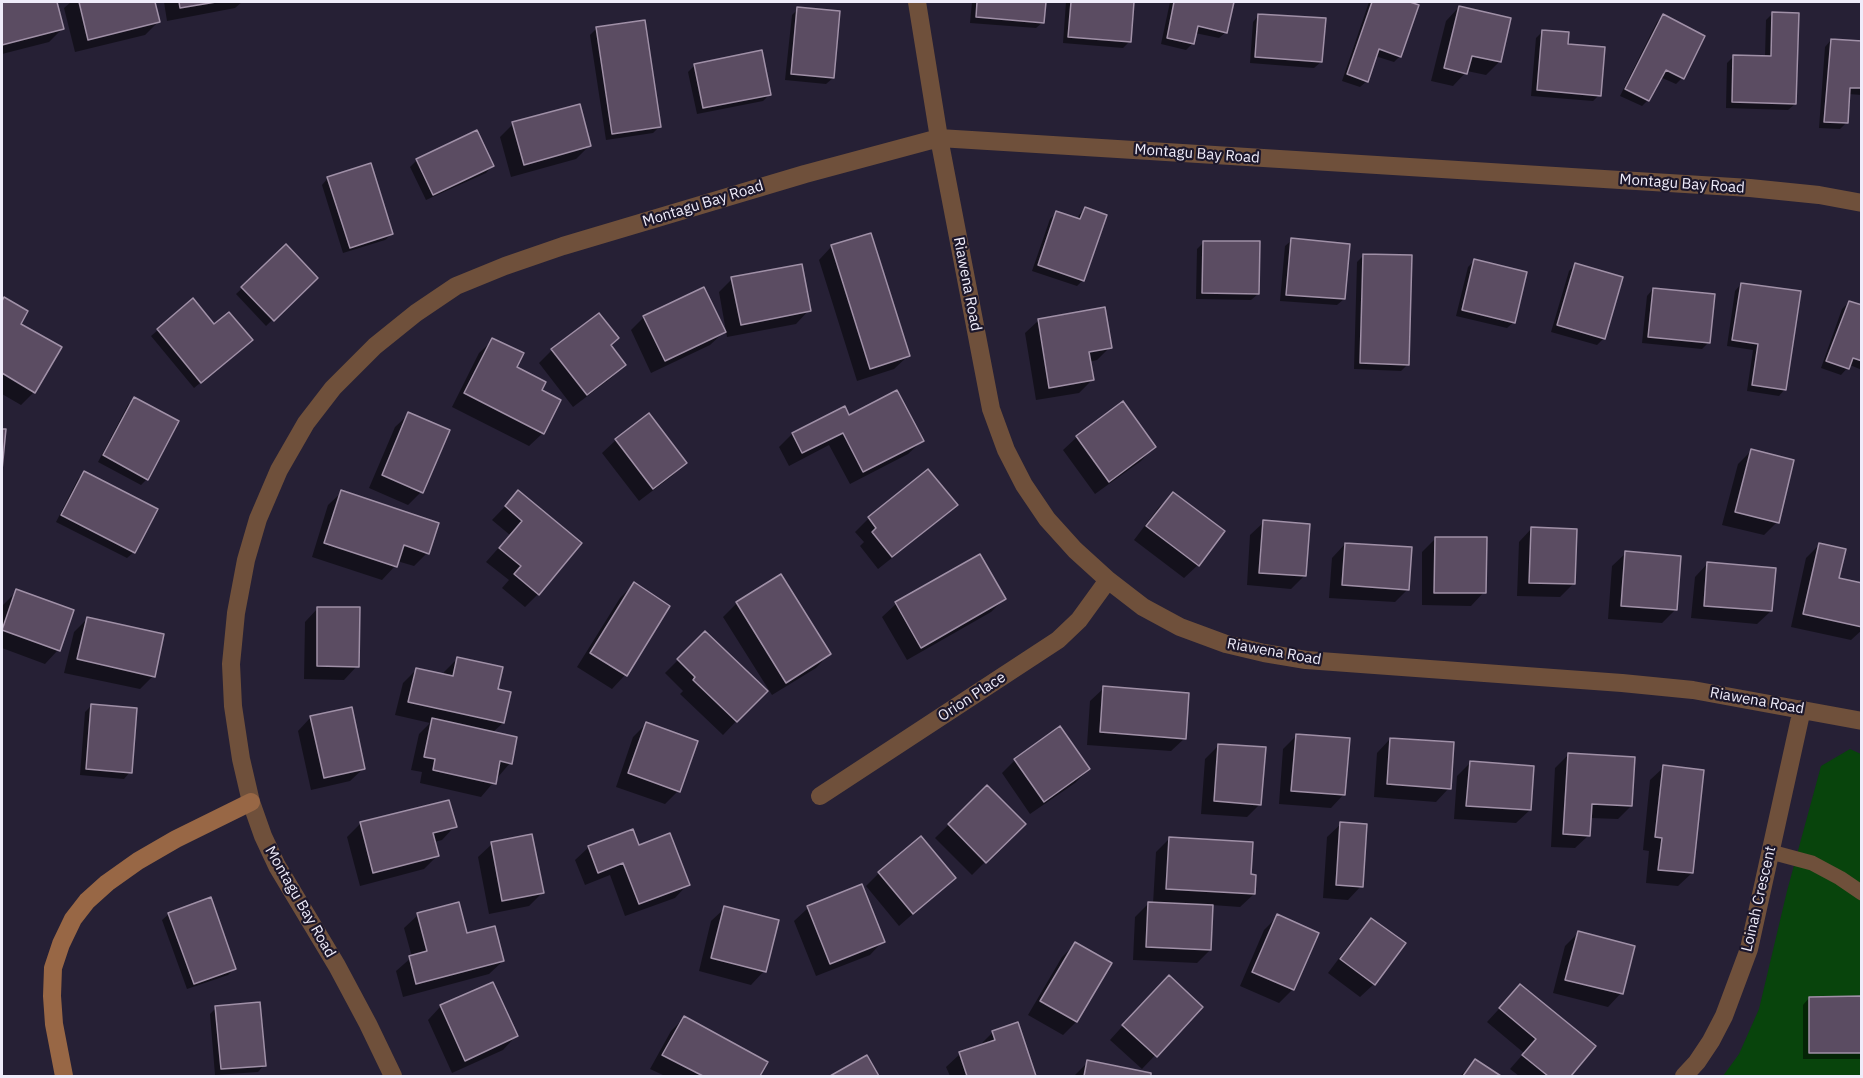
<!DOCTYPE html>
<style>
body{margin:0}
#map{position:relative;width:1863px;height:1078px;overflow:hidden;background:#262035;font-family:"IBM Plex Sans",sans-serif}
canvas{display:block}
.frame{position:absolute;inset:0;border:3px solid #efecfa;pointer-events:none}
</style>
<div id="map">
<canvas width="1863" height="1078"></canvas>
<div class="frame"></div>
</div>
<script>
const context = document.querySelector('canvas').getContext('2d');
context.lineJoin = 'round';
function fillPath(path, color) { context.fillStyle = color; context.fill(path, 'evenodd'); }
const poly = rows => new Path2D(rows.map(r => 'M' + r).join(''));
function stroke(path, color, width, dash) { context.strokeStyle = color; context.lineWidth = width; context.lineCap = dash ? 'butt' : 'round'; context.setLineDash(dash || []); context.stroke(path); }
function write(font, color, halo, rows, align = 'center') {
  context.font = font + ' "IBM Plex Sans",sans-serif'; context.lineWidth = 4.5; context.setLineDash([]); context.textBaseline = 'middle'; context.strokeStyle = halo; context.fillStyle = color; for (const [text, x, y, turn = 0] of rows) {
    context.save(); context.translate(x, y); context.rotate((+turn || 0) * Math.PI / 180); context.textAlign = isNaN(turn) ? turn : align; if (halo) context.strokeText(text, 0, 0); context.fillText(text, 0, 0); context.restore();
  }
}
const green = poly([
 [1850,749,1861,754,1861,1076,1723,1076,1739,1054,1759,1009,1787,891,1821,766]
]);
const shadow = poly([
 [2,2,55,2,62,29,49,42,2,54],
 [71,2,153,2,158,22,145,35,75,52,64,8],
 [164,2,242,2,235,8,167,21],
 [972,2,1044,2,1043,22,1036,28,970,23],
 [1066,2,1132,2,1129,42,1123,48,1063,43],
 [1170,2,1232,2,1226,32,1219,38,1195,33,1193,43,1186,50,1161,44],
 [1369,2,1406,2,1417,5,1400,56,1394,62,1375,56,1367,81,1360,87,1342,81],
 [1459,7,1499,62,1486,75,1467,71,1453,86,1431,81,1446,21],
 [798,9,833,78,826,84,785,80,792,15],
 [1772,14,1795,104,1788,110,1726,108,1727,63,1734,56,1765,57,1766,20],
 [1259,15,1321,62,1314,68,1250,63,1253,22],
 [1663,16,1682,78,1676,84,1660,77,1648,100,1642,106,1620,96,1657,22],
 [597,28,660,126,653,133,606,140,590,35],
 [1543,31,1566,45,1599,95,1593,101,1531,96,1536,38],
 [1831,40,1862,43,1862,95,1848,94,1846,123,1840,129,1819,128,1825,47],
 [695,65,769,95,763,101,697,114,688,72],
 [513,124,590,145,576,159,511,177,500,137],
 [417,160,492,166,486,173,426,200,410,167],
 [328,178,392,234,385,240,343,253,322,185],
 [1085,209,1083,280,1077,286,1032,271,1050,219,1056,213,1077,220,1079,215],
 [1292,240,1344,299,1337,305,1280,301,1285,246],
 [1204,242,1258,294,1251,300,1196,299,1197,249],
 [832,246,908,356,894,369,857,381,819,260],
 [286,247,316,278,266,326,236,294],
 [1364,255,1407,365,1401,371,1354,369,1357,262],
 [1474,261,1514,322,1507,328,1456,316,1468,267],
 [1575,265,1604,338,1597,345,1551,332,1569,271],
 [732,279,809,310,796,324,727,337,719,292],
 [1741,284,1785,389,1779,396,1747,391,1753,350,1727,346,1735,291],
 [1653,289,1709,342,1702,349,1642,343,1647,296],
 [4,299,19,324,34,392,21,405,2,394,2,302],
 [193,300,214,326,245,346,194,388,151,336],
 [1849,302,1862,307,1862,370,1850,365,1841,375,1821,368,1842,309],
 [644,317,724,332,710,345,651,373,631,330],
 [1039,320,1110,347,1097,360,1089,362,1092,380,1079,393,1036,400,1025,333],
 [493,340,515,368,540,391,543,433,529,446,452,407,479,353],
 [610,346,624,365,611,378,573,407,539,363,552,350],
 [134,399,147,479,141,485,98,462,128,405],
 [1122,403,1154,447,1141,461,1095,494,1063,450,1077,437],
 [844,408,848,417,922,441,908,454,850,484,829,445,789,466,779,447,792,434],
 [409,414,421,492,408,505,369,488,395,427],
 [648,415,685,463,672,476,639,501,602,453,616,440],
 [1751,451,1777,522,1764,535,1722,525,1738,464],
 [928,471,956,505,942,518,878,569,860,546,864,542,855,532,869,518],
 [84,473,134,552,127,558,56,522,78,479],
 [342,492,427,553,414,566,397,561,395,566,382,580,312,557,328,505],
 [519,492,538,594,525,607,502,588,509,580,486,562,510,535,492,520],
 [1173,494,1198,565,1184,578,1134,540,1159,507],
 [1264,522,1305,575,1291,589,1247,585,1250,535],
 [1532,528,1574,583,1560,597,1517,596,1519,542],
 [1436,538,1484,592,1471,606,1422,605,1422,552],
 [1345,544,1408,589,1395,602,1329,598,1332,558],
 [1819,545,1838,579,1862,584,1862,630,1851,640,1791,627,1806,558],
 [1626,553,1675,610,1662,623,1608,619,1612,566],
 [980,556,1004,599,991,612,907,660,882,617,896,604],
 [1708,563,1771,611,1757,624,1691,618,1695,577],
 [781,576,829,654,816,668,772,695,723,617,737,603],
 [634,584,668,606,625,675,612,689,577,667,620,598],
 [17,591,58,650,45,664,2,648,2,610,3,605],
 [318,608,357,666,344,680,304,679,305,622],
 [87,619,153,676,140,689,64,673,74,632],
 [705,633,765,691,723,735,680,694,683,691,665,673],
 [457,659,497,690,503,723,492,733,510,763,481,797,420,783,422,772,411,770,419,734,430,723,395,715,403,683,416,670,443,676,444,672],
 [1104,688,1185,738,1171,751,1087,745,1090,701],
 [91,706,130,772,124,779,80,775,85,712],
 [311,717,364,768,350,781,311,790,298,731],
 [646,724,678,791,665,804,616,787,633,737],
 [1296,736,1344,794,1331,808,1279,804,1283,749],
 [1390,739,1449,788,1436,802,1374,797,1377,753],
 [1219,745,1260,804,1247,817,1201,814,1205,759],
 [1568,755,1631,806,1618,819,1590,818,1589,835,1575,848,1551,847,1555,768],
 [1015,760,1089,769,1075,783,1030,814,1002,773],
 [1470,763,1530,810,1516,823,1454,819,1457,776],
 [1664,767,1692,873,1678,886,1646,883,1649,851,1643,850,1650,780],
 [987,787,1023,824,972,875,935,838],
 [360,824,455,826,442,840,434,842,437,856,424,869,360,886,347,837],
 [1341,824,1361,886,1348,900,1323,898,1327,837],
 [1170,838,1249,876,1254,894,1240,907,1212,905,1210,950,1197,963,1133,960,1135,917,1148,904,1153,904,1156,852],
 [492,844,542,893,529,906,489,914,478,857],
 [589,847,638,847,688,884,675,898,625,916,610,875,585,885,575,860],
 [879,873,954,878,899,926,866,886],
 [725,908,764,971,751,985,699,971,711,921],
 [808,908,883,941,870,955,816,976,794,921],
 [169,914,235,968,228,975,187,989,162,920],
 [418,915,466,935,503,961,489,974,403,997,396,971,412,957,404,928],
 [1278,916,1317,933,1292,990,1279,1003,1240,986,1264,930],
 [1371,920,1403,944,1374,984,1360,997,1328,973,1358,933],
 [1578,933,1621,993,1608,1007,1553,993,1565,946],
 [1075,944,1110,964,1076,1022,1063,1035,1028,1015,1062,957],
 [1520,986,1594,1046,1569,1076,1519,1076,1510,1069,1524,1053,1487,1022],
 [1155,990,1201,1007,1142,1069,1110,1040],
 [1862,997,1862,1059,1803,1059,1803,1005,1809,998],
 [441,1006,516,1036,503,1050,452,1073,428,1020],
 [216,1008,264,1065,258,1072,215,1075,210,1014],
 [684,1018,766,1063,759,1076,665,1076,650,1069,671,1031],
 [1017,1024,1035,1076,950,1076,946,1067,960,1054,980,1045,993,1032],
 [867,1057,877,1076,833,1076],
 [1475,1061,1498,1076,1460,1076],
 [1088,1062,1150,1074,1149,1076,1074,1076]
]);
const building = poly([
 [2,2,57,2,64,29,2,45,2,2],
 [79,2,155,2,160,22,88,40,79,2],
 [179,2,216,2,180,8,179,2],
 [977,2,1046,2,1044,23,976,17,977,2],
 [1071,2,1134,2,1131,42,1068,37,1071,2],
 [1174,2,1234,2,1227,33,1198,26,1194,44,1167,38,1174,2],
 [1372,2,1410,2,1419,5,1401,57,1379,49,1368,82,1347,74,1372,2],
 [1459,6,1511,18,1501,62,1472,56,1467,74,1444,68,1459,6],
 [797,7,840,11,834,78,791,74,797,7],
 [1772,12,1799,13,1796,104,1732,102,1733,55,1771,56,1772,12],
 [1258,14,1326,18,1322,62,1255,57,1258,14],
 [1663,14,1705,36,1684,79,1666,70,1649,101,1625,89,1663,14],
 [645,20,661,127,612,134,596,27,645,20],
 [1542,30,1569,32,1568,44,1605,47,1601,96,1537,90,1542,30],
 [1831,39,1862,41,1862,88,1850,88,1848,123,1824,122,1831,39],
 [762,50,771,95,703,108,694,64,762,50],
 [580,104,591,146,524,165,512,122,580,104],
 [477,130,494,166,433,195,416,159,477,130],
 [371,163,393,234,350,248,327,177,371,163],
 [1085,207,1107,215,1084,281,1038,265,1056,211,1080,219,1085,207],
 [871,233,910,356,870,369,831,245,871,233],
 [1291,238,1350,244,1345,299,1286,295,1291,238],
 [1203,241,1260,241,1259,294,1202,293,1203,241],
 [286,244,318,278,274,321,241,287,286,244],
 [1363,254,1412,255,1409,365,1360,363,1363,254],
 [1474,259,1527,272,1515,323,1462,310,1474,259],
 [1575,263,1623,277,1605,339,1557,325,1575,263],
 [802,264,811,311,741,325,731,277,802,264],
 [1741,283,1801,291,1786,390,1752,385,1758,344,1732,340,1741,283],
 [704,287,726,332,665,361,643,316,704,287],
 [1653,288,1715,294,1710,343,1648,337,1653,288],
 [4,297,28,311,21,324,62,347,35,393,2,373,2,301,4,297],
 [193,298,214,324,229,312,253,340,201,383,157,329,193,298],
 [1849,301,1862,305,1862,361,1853,358,1849,369,1826,361,1849,301],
 [1105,307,1112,348,1089,352,1094,380,1049,388,1038,319,1105,307],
 [599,313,619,338,611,345,626,365,587,395,551,349,599,313],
 [492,338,524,353,517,367,546,382,542,390,561,400,544,434,464,393,492,338],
 [897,390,924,441,863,472,843,433,802,453,792,433,845,406,849,415,897,390],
 [134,397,179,421,148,480,103,455,134,397],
 [1123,401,1156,447,1109,482,1076,436,1123,401],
 [408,412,450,430,423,493,382,475,408,412],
 [649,413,687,463,653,489,615,439,649,413],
 [2,429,6,429,2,470,2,429],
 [1751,449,1794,460,1779,523,1735,512,1751,449],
 [928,469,958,505,892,557,872,532,876,528,868,517,928,469],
 [84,471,158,509,135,553,61,515,84,471],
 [341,490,439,523,429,554,404,545,397,567,324,543,341,490],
 [518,490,582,543,539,595,514,574,521,566,499,548,522,521,505,506,518,490],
 [1173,492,1225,531,1199,566,1146,526,1173,492],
 [1263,520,1310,524,1306,576,1259,573,1263,520],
 [1531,527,1577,529,1575,584,1529,583,1531,527],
 [1435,537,1487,537,1486,593,1434,593,1435,537],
 [1345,543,1412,547,1409,590,1342,585,1345,543],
 [1819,543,1846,549,1839,578,1862,583,1862,627,1803,614,1819,543],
 [1625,551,1681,556,1677,610,1621,606,1625,551],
 [980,554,1006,599,921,648,895,602,980,554],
 [1707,562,1776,568,1772,611,1704,606,1707,562],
 [781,574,831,654,786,683,736,602,781,574],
 [634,582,670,606,627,676,590,653,634,582],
 [16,589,74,610,60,651,2,630,16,589],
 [317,607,360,607,359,667,317,666,317,607],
 [87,617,164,634,155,677,77,659,87,617],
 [705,631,768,691,737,722,693,680,695,677,677,659,705,631],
 [457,657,503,667,498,689,511,692,504,723,408,702,416,668,453,676,457,657],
 [1103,686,1189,693,1186,739,1100,732,1103,686],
 [91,704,137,708,132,773,86,769,91,704],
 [352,707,365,769,324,778,310,716,352,707],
 [432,718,517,737,512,764,500,761,496,784,433,770,435,759,424,757,432,718],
 [646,722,698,741,680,792,628,773,646,722],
 [1060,726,1090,769,1044,802,1014,759,1060,726],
 [1296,734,1350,738,1345,795,1291,791,1296,734],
 [1390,738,1454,742,1451,789,1387,784,1390,738],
 [1218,744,1266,747,1261,805,1214,801,1218,744],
 [1568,753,1635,757,1632,806,1592,804,1590,836,1563,834,1568,753],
 [1470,761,1534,766,1531,810,1466,806,1470,761],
 [1663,765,1704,770,1693,873,1658,870,1662,838,1655,837,1663,765],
 [987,785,1026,824,986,863,948,824,987,785],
 [449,800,457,827,433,833,439,856,373,873,360,822,449,800],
 [1340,822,1367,824,1363,887,1336,885,1340,822],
 [633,829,639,845,670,833,690,885,639,904,623,863,598,873,588,846,633,829],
 [532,834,544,893,502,901,491,842,532,834],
 [921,836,956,878,913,914,878,872,921,836],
 [1169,837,1253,842,1251,874,1256,875,1255,894,1166,889,1169,837],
 [862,884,885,942,830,964,807,906,862,884],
 [211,897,236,969,194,984,168,913,211,897],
 [459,902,467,933,495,926,504,961,416,984,409,956,427,951,417,913,459,902],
 [1148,902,1213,905,1211,950,1146,947,1148,902],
 [724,906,779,920,766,972,711,958,724,906],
 [1277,914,1319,933,1294,990,1252,972,1277,914],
 [1371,918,1406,943,1375,985,1340,959,1371,918],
 [1578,931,1635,946,1623,994,1565,980,1578,931],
 [1075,942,1112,963,1077,1022,1040,1001,1075,942],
 [1169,975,1203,1007,1157,1057,1122,1025,1169,975],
 [493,982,518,1036,465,1061,440,1005,493,982],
 [1520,984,1596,1046,1571,1076,1548,1076,1522,1055,1536,1039,1499,1008,1520,984],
 [1862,996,1862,1053,1809,1053,1809,997,1862,996],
 [260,1002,266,1066,221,1069,215,1006,260,1002],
 [684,1016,768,1062,760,1076,703,1076,662,1055,684,1016],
 [1018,1022,1036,1076,967,1076,959,1052,995,1040,992,1031,1018,1022],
 [867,1055,879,1076,830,1076,867,1055],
 [1475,1059,1501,1076,1463,1076,1475,1059],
 [1087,1060,1151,1073,1151,1076,1084,1076,1087,1060]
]);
const service = poly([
 [1771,852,1812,863,1840,878,1862,893]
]);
const minor = poly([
 [917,2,939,138,991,409,1006,450,1024,485,1047,519,1075,550,1108,580,1143,607,1180,627,1226,644,1264,653,1306,660,1622,683,1693,690,1862,721],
 [820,796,1058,640,1079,620,1108,580],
 [393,1076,368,1024,337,966,277,866,263,836,251,802,241,759,233,706,231,664,233,644,236,613,246,560,258,519,279,470,306,423,333,388,375,346,416,313,456,286,505,266,563,246,805,174,939,138,1750,188,1819,195,1862,203],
 [1684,1076,1697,1062,1711,1041,1724,1016,1749,949,1802,709]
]);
const secondary = poly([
 [64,1076,54,1024,52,996,53,968,61,944,73,919,87,901,107,883,138,861,176,839,251,802]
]);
const streetNames = [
 ["Montagu Bay Road",1197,154,4],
 ["Montagu Bay Road",1682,184,4],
 ["Montagu Bay Road",703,204,-17],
 ["Riawena Road",967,284,79],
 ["Riawena Road",1274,652,10],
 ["Orion Place",972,697,-33],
 ["Riawena Road",1757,701,10],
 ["Loinah Crescent",1759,899,-77],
 ["Montagu Bay Road",300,902,60]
];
fillPath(green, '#08440c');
fillPath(shadow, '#0007');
fillPath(building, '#5b4c62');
stroke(building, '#a090a7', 1.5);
stroke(service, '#6f503b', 15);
stroke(minor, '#6f503b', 18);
stroke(secondary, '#986745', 18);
write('15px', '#efecfa', '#1c172b', streetNames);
</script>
